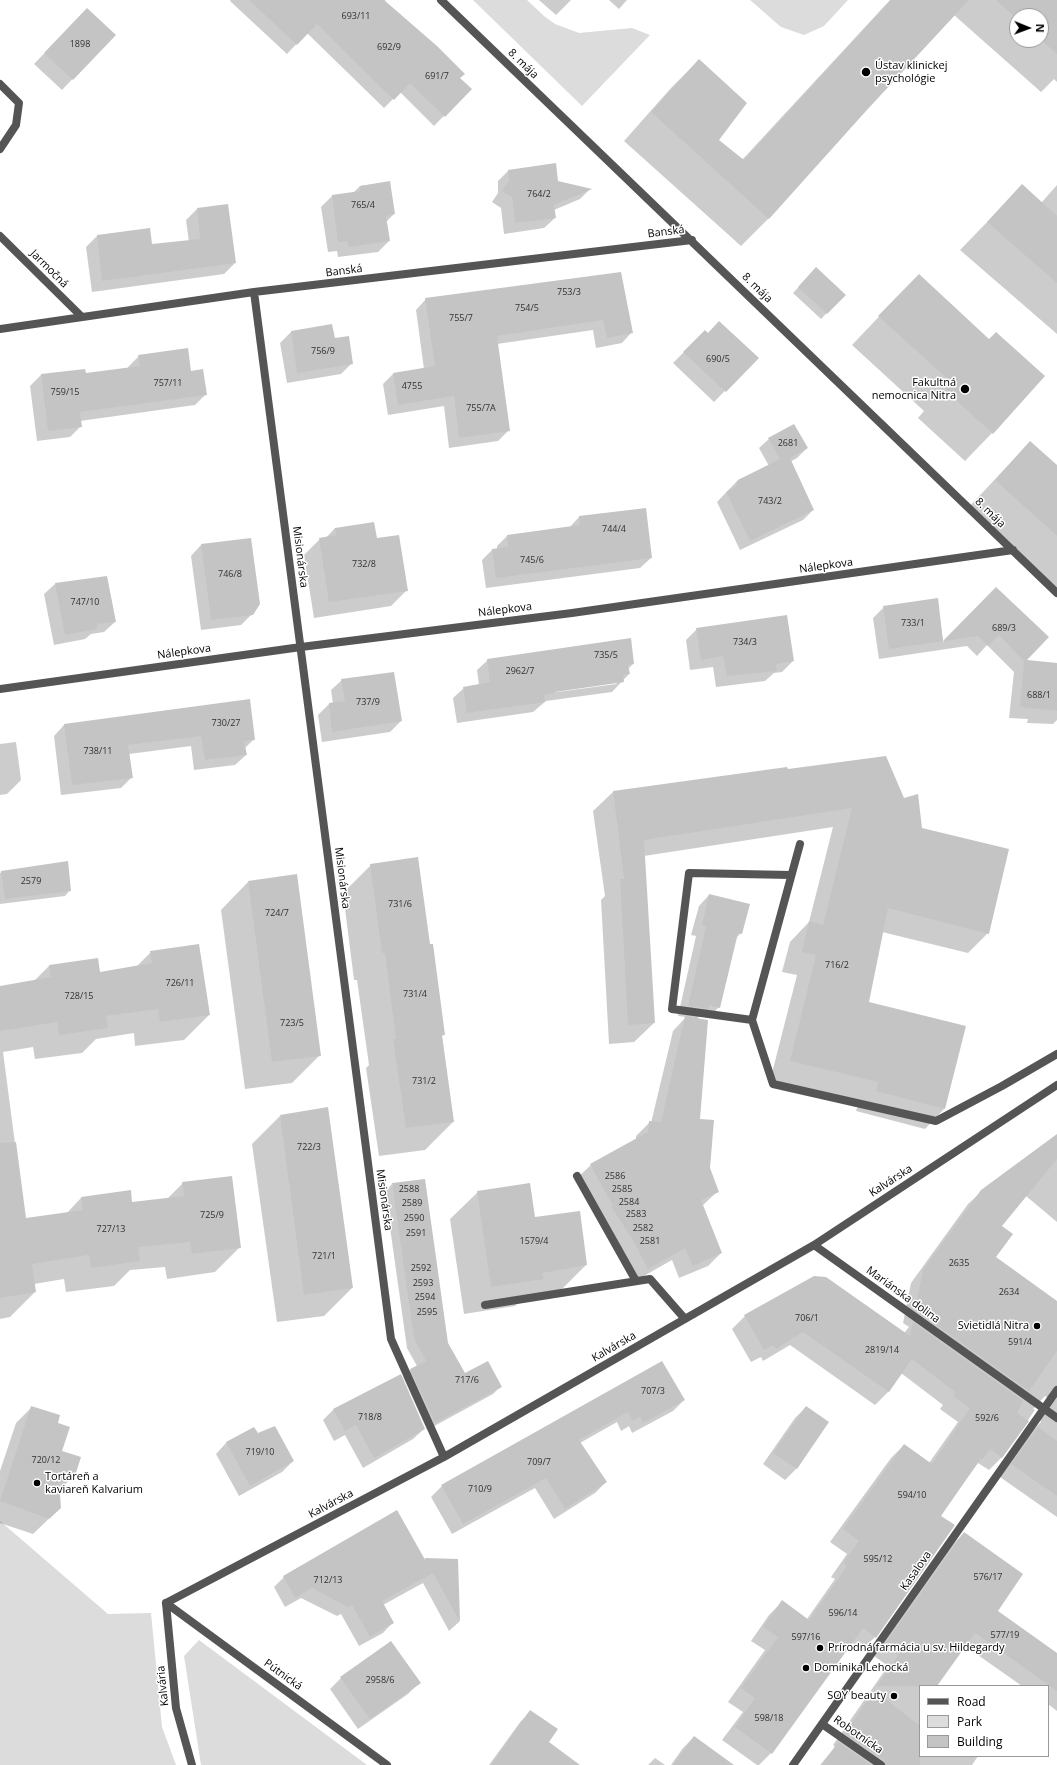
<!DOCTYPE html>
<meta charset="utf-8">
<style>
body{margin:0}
#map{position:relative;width:1057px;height:1765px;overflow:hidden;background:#fff;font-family:"Open Sans",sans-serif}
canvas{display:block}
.legend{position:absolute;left:919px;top:1685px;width:130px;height:72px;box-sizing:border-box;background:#fff;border:1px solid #999;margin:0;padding:5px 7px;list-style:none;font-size:12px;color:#000}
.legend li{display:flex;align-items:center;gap:8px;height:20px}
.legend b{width:20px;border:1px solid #999}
.north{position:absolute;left:1009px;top:8px;width:40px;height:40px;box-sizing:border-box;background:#fff;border:1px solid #999;border-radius:50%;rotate:91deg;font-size:11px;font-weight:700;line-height:16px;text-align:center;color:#000}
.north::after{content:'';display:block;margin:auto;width:14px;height:18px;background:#000;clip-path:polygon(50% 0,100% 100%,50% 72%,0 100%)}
</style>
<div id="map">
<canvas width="1057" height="1765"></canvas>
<ul class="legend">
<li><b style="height:5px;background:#555"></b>Road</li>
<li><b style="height:11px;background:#dcdcdc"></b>Park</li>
<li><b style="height:11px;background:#c4c4c4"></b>Building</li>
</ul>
<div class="north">N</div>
</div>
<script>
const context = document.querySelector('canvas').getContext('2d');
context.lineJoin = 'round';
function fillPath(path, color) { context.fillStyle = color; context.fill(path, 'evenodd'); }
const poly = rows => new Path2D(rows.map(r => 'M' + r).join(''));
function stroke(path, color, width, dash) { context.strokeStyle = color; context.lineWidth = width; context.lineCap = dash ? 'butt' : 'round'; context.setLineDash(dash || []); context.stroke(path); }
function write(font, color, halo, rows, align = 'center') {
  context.font = font + ' "Open Sans",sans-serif'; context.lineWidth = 3; context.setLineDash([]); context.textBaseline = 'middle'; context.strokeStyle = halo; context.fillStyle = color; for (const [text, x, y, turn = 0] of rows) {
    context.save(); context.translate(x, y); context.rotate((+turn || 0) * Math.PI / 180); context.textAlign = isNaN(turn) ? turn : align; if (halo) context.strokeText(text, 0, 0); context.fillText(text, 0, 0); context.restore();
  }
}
const green = poly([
 [473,0,527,0,544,16,555,24,579,33,632,28,650,35,582,106],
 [750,0,848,0,824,26,804,35,781,27],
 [0,1521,108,1614,151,1613,162,1727,176,1765,0,1765],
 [199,1640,367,1765,201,1765,184,1656]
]);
const shadow = poly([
 [231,0,386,0,384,1,470,89,434,126,400,92,384,108,307,33,287,54,230,1],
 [539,0,571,0,556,15],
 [609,0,627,0,619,9],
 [890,0,1057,0,1057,82,1054,79,1041,92,954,15,865,110,768,219,741,246,624,141,671,88,699,60,718,140,742,160],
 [1017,16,1041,16,1041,40,1017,40],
 [87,9,114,35,62,90,34,64],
 [508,171,558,182,590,189,580,199,554,210,555,218,544,228,504,234,501,208,492,202,498,193,498,181],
 [389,182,394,214,386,222,389,241,378,252,338,257,337,251,328,252,321,207,332,196,353,193,360,186],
 [1023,185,1041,203,1057,185,1057,334,960,250],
 [227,205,235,263,224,274,92,292,86,247,97,236,151,245,189,242,186,220,197,209],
 [620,273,632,332,622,343,596,348,593,330,497,344,509,430,498,441,449,448,444,406,388,415,383,384,393,374,424,369,416,310,426,299],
 [811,274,844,295,821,319,793,293],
 [891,304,992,433,965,461,918,418,924,411,852,345],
 [705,331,708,334,757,358,714,402,673,363],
 [291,332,334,339,352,363,341,374,287,383,280,343],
 [139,356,190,372,206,394,195,405,80,421,81,426,70,437,37,441,30,386,41,375,85,375,128,368,128,367],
 [769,439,807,448,797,458,790,462,813,510,803,520,740,550,717,502,738,480,769,466,759,448],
 [1030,442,1057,467,1057,588,968,508],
 [579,517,651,558,640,568,486,588,482,560,492,550,497,549,497,546,507,536,569,528],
 [335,528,376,539,407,590,391,606,314,618,304,555,320,539,326,538],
 [201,545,252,614,241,625,201,630,191,556],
 [55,584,115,622,104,632,91,634,85,639,54,645,44,594],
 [937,599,943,642,985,599,1025,661,1057,664,1057,720,1053,724,1027,723,1028,719,1009,718,1014,672,987,645,977,656,967,646,879,659,873,618,884,607],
 [697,629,793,661,782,672,774,673,765,681,716,687,713,667,690,670,686,640],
 [488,660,633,664,628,669,629,674,612,692,546,701,533,712,457,723,453,698,464,688,479,685,477,670],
 [618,682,616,684,550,693,550,691],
 [342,680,401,721,390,732,322,742,318,715,329,704,333,704,331,690],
 [249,700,254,739,245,748,246,755,235,765,194,770,191,746,129,754,132,777,121,788,61,795,54,736,64,725],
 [16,742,21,780,7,794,0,795,0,744],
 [787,768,788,771,903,799,988,933,968,953,882,932,868,1003,944,1109,925,1129,856,1111,859,1102,770,1081,797,975,782,972,790,942,809,922,833,827,644,856,654,1023,634,1042,609,1044,601,900,605,896,593,811,613,792],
 [371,865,444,1034,441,1037,453,1122,425,1150,379,1156,366,1068,369,1065,357,980,354,980,343,893],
 [2,872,70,890,65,896,0,904,0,873],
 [248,882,320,1055,292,1083,245,1089,221,910],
 [709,895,741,933,735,939,719,1007,708,1018,700,1016,697,1019,699,1120,709,1168,718,1191,702,1206,721,1253,708,1266,679,1278,672,1260,635,1281,577,1178,591,1165,636,1140,636,1136,649,1123,651,1123,673,1031,686,1017,678,1016,696,936,691,935,699,906],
 [151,952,209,1015,184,1040,135,1046,134,1033,96,1039,82,1053,35,1059,33,1047,3,1052,25,1220,66,1214,81,1198,131,1203,167,1199,183,1183,240,1247,215,1272,167,1279,165,1267,130,1270,114,1286,66,1292,64,1279,34,1284,35,1292,10,1317,0,1319,0,987,34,981,50,965,100,973,136,967],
 [280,1116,352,1288,324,1316,277,1322,252,1144],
 [1057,1136,1057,1222,1026,1196,1001,1226,994,1257,1057,1302,1057,1517,1000,1477,1033,1430,1041,1422,1040,1420,1050,1400,1045,1396,1033,1409,1035,1410,1002,1457,989,1470,978,1463,940,1516,875,1637,862,1650,851,1642,771,1753,759,1765,757,1765,722,1740,743,1712,728,1702,765,1650,751,1641,769,1615,782,1602,807,1619,835,1579,831,1577,847,1554,830,1542,891,1458,904,1445,929,1463,958,1422,940,1409,943,1405,901,1373,888,1392,875,1405,790,1345,763,1361,761,1357,751,1362,732,1329,745,1316,904,1333,909,1327,903,1323,911,1283,968,1204,982,1191],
 [392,1184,447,1343,465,1374,500,1387,493,1394,427,1430,403,1377,411,1370,417,1366,407,1348,385,1192],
 [478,1192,534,1218,586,1265,558,1293,522,1299,515,1306,464,1314,450,1219],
 [662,1363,684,1400,673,1411,632,1433,629,1426,621,1431,617,1422,580,1443,606,1482,595,1493,554,1519,535,1488,452,1534,431,1497,442,1486],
 [32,1407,57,1423,60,1452,74,1475,59,1491,60,1508,33,1534,0,1523,0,1471,16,1423],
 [806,1407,827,1422,796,1469,785,1480,763,1464,795,1418],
 [334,1409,424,1429,413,1439,363,1468,345,1435,334,1441,323,1420],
 [254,1428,257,1435,293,1461,282,1472,239,1496,216,1454,226,1443],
 [964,1533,996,1611,1057,1654,1057,1711,1048,1704,1048,1686,1022,1686,965,1646,936,1686,920,1686,920,1756,978,1756,972,1765,820,1765,835,1747,833,1745,888,1666,874,1656,952,1545],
 [425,1559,457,1560,459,1622,449,1631,423,1583,383,1605,393,1622,383,1633,359,1646,341,1614,337,1616,301,1598,285,1607,274,1587,284,1577],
 [341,1678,419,1683,408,1694,358,1729,330,1689],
 [531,1711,548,1742,578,1765,489,1765,521,1721],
 [694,1737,729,1765,671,1765,683,1748],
 [655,1758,665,1765,648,1765]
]);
const building = poly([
 [249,0,384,0,437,46,465,74,460,78,472,89,445,117,410,83,394,100,317,24,297,45],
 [891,0,969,0,866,111,769,219,651,112,699,59,747,103,719,140,744,160],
 [996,0,1057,0,1057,54,1041,40,1041,16,1017,16,1017,19],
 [87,8,116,35,73,80,44,53],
 [556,163,558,181,592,189,554,205,556,218,515,223,512,197,502,191,509,181,508,170],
 [390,181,395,214,386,216,390,241,349,247,347,241,338,242,332,195,360,191,360,186],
 [1022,184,1057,216,1057,283,987,222],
 [228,204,236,263,102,281,97,235,150,228,152,244,200,239,197,208],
 [816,267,846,295,827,314,798,287],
 [621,272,633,333,607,338,603,320,497,336,510,431,459,438,454,396,398,405,393,373,435,366,425,298],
 [919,274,989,339,996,332,1045,376,993,434,945,390,951,382,878,316],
 [719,321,759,358,726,392,683,352,705,330,708,333],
 [332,324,335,338,349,336,353,364,297,373,291,331],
 [188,348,191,371,203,369,207,395,80,412,82,427,48,431,41,374,85,369,86,373,140,366,138,355],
 [794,424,808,448,790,458,814,510,750,541,726,492,735,487,738,480,780,459,768,438],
 [1030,441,1057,465,1057,536,995,480],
 [646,508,652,558,496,578,492,549,508,547,507,535,580,525,579,516],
 [374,522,377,538,399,535,408,591,329,602,319,538,336,535,335,528],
 [251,538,260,604,253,615,211,620,201,544],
 [107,576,116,622,97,624,97,629,65,635,55,583],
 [996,587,1049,637,1027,660,1057,663,1057,711,1020,707,1024,661,999,635,988,646,978,636,889,649,883,606,938,598,943,641],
 [787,615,794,661,776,664,777,671,727,676,723,656,701,660,696,628],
 [631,638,634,664,628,665,630,674,623,675,624,682,555,692,555,693,544,695,545,702,467,713,463,687,490,682,487,659],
 [394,672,402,721,332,732,329,703,345,701,341,679],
 [250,699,255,740,244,741,247,755,205,760,201,736,128,745,133,778,72,785,64,724],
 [886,756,904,798,918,794,922,828,1009,849,989,934,888,908,869,1002,966,1026,945,1109,876,1091,878,1082,790,1061,816,955,802,952,809,921,823,925,852,808,644,840,655,1023,628,1025,620,879,624,879,613,791,787,767,788,769],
 [418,857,430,944,433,944,445,1035,442,1035,454,1122,406,1128,393,1039,396,1039,385,953,382,953,370,864],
 [68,861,71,891,5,899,1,871],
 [297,874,321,1056,272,1062,248,881],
 [709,894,750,904,742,934,738,933,720,1008,709,1005,709,1009,688,1006,706,926,702,925],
 [199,944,210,1015,160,1022,158,1009,106,1016,108,1028,59,1035,57,1022,0,1031,0,986,51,977,49,965,98,958,100,972,152,963,150,951],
 [685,1016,708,1020,700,1119,714,1120,710,1168,719,1192,701,1200,722,1253,693,1266,685,1248,648,1269,634,1242,611,1206,613,1206,590,1164,648,1132,649,1121,661,1122],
 [328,1107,353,1288,304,1295,280,1115],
 [1057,1134,1057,1159,1002,1226,1013,1234,996,1257,1057,1301,1057,1351,1029,1391,915,1310,923,1270,981,1190],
 [16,1142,26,1218,83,1210,81,1197,131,1190,132,1202,184,1196,182,1182,232,1176,241,1248,192,1254,190,1242,138,1247,140,1261,91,1268,89,1255,32,1264,36,1292,0,1298,0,1143],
 [425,1179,448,1343,465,1373,488,1361,502,1387,435,1423,410,1369,426,1361,414,1338,392,1183],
 [530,1183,535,1217,580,1211,587,1265,542,1273,544,1279,491,1287,477,1191],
 [814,1276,826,1277,910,1336,913,1322,1023,1401,1017,1413,1029,1421,1002,1458,990,1449,983,1459,981,1458,941,1516,955,1525,876,1638,863,1628,772,1754,735,1727,755,1698,741,1688,778,1637,763,1627,782,1600,809,1620,847,1566,843,1563,859,1541,843,1529,904,1444,932,1464,970,1408,953,1396,955,1392,912,1359,889,1392,803,1332,776,1349,774,1345,764,1350,744,1315],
 [662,1361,685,1400,643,1423,640,1416,633,1421,628,1412,579,1440,607,1482,565,1509,546,1478,463,1524,441,1485],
 [401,1374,425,1429,374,1458,356,1425,345,1431,333,1409],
 [31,1406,60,1415,58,1423,70,1427,62,1451,81,1457,75,1476,59,1483,61,1508,49,1519,0,1501],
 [806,1406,829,1422,797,1469,773,1453],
 [275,1426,294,1461,250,1486,226,1442,254,1427,258,1433],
 [1038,1427,1057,1441,1057,1496,1011,1464],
 [397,1510,428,1565,425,1558,458,1559,460,1622,433,1573,382,1601,394,1623,370,1637,352,1605,348,1607,312,1588,295,1598,283,1576],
 [964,1532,1023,1574,998,1611,1057,1653,1057,1691,975,1633,937,1686,877,1686,899,1654,885,1644],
 [391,1641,421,1683,370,1719,340,1677],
 [874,1690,920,1726,920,1765,886,1765,884,1760,845,1733],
 [530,1710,558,1729,549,1742,580,1765,491,1765],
 [694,1736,734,1765,673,1765],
 [838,1742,871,1765,822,1765]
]);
const lane = poly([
 [800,844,752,1020,773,1084,936,1121,1002,1086,1057,1054],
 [752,1020,672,1009,689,873,791,875],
 [166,1603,176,1708,192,1765]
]);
const street = poly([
 [441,0,1057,593],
 [0,84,19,103,16,125,0,149],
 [0,236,82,317],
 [254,292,391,1339,444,1457],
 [0,329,254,292,692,240],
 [0,689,301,647,572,613,1013,550],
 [577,1176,636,1281],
 [814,1245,1057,1418],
 [485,1305,650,1279,685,1319],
 [822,1724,881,1765],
 [387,1765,166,1603,444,1457,814,1245,1057,1085],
 [793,1765,1057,1390]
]);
const markers = [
 [866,72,5,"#000"],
 [965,389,5,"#000"],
 [1037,1326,4,"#000"],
 [37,1483,4,"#000"],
 [820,1648,4,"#000"],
 [806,1668,4,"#000"],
 [894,1696,4,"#000"]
];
const numberNames = [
 ["693/11",356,16],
 ["1898",80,44],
 ["692/9",389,47],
 ["691/7",437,76],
 ["764/2",539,194],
 ["765/4",363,205],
 ["753/3",569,292],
 ["754/5",527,308],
 ["755/7",461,318],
 ["756/9",323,351],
 ["690/5",718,359],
 ["757/11",168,383],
 ["4755",412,386],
 ["759/15",65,392],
 ["755/7A",481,408],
 ["2681",788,443],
 ["743/2",770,501],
 ["744/4",614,529],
 ["745/6",532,560],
 ["732/8",364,564],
 ["746/8",230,574],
 ["747/10",85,602],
 ["733/1",913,623],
 ["689/3",1004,628],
 ["734/3",745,642],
 ["735/5",606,655],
 ["2962/7",520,671],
 ["688/1",1039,695],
 ["737/9",368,702],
 ["730/27",226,723],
 ["738/11",98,751],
 ["2579",31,881],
 ["731/6",400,904],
 ["724/7",277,913],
 ["716/2",837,965],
 ["726/11",180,983],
 ["731/4",415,994],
 ["728/15",79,996],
 ["723/5",292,1023],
 ["731/2",424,1081],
 ["722/3",309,1147],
 ["2586",615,1176],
 ["2588",409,1189],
 ["2585",622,1189],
 ["2584",629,1202],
 ["2589",412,1203],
 ["2583",636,1214],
 ["725/9",212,1215],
 ["2590",414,1218],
 ["2582",643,1228],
 ["727/13",111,1229],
 ["2591",416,1233],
 ["1579/4",534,1241],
 ["2581",650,1241],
 ["721/1",324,1256],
 ["2635",959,1263],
 ["2592",421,1268],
 ["2593",423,1283],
 ["2634",1009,1292],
 ["2594",425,1297],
 ["2595",427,1312],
 ["706/1",807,1318],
 ["591/4",1020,1342],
 ["2819/14",882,1350],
 ["717/6",467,1380],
 ["707/3",653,1391],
 ["718/8",370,1417],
 ["592/6",987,1418],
 ["719/10",260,1452],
 ["720/12",46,1460],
 ["709/7",539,1462],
 ["710/9",480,1489],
 ["594/10",912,1495],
 ["595/12",878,1559],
 ["576/17",988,1577],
 ["712/13",328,1580],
 ["596/14",843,1613],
 ["577/19",1005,1635],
 ["597/16",806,1637],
 ["2958/6",380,1680],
 ["598/18",769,1718]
];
const streetNames = [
 ["8. mája",523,64,44],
 ["Banská",666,232,-7],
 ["Jarmočná",49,269,45],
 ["Banská",344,271,-7],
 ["8. mája",757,288,44],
 ["8. mája",990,513,44],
 ["Misionárska",300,557,83],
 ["Nálepkova",826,566,-8],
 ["Nálepkova",505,610,-7],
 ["Nálepkova",184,652,-8],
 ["Misionárska",342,878,83],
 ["Kalvárska",891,1181,-33],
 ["Misionárska",384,1200,82],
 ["Mariánska dolina",903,1295,36],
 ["Kalvárska",614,1347,-30],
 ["Kalvárska",331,1504,-28],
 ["Kasalova",916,1571,-55],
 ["Pútnická",283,1675,36],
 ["Kalvária",163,1686,-96],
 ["Robotnícka",858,1735,35]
];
const poiNames = [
 ["Ústav klinickej",875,66],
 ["psychológie",875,79],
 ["Fakultná",956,383,"right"],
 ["nemocnica Nitra",956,396,"right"],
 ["Svietidlá Nitra",1029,1326,"right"],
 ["Tortáreň a",45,1477],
 ["kaviareň Kalvarium",45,1490],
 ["Prírodná farmácia u sv. Hildegardy",828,1648],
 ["Dominika Lehocká",814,1668],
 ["SOY beauty",886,1696,"right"]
];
fillPath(green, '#dcdcdc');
fillPath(shadow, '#0003');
fillPath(building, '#c4c4c4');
stroke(lane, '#555', 8);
stroke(street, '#555', 8);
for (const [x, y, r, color] of markers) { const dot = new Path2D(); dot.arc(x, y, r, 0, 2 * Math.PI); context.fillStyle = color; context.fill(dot); stroke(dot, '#fff', 1.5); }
write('9px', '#313131', null, numberNames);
write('11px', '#000', '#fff', streetNames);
write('11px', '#000', '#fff', poiNames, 'left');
</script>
